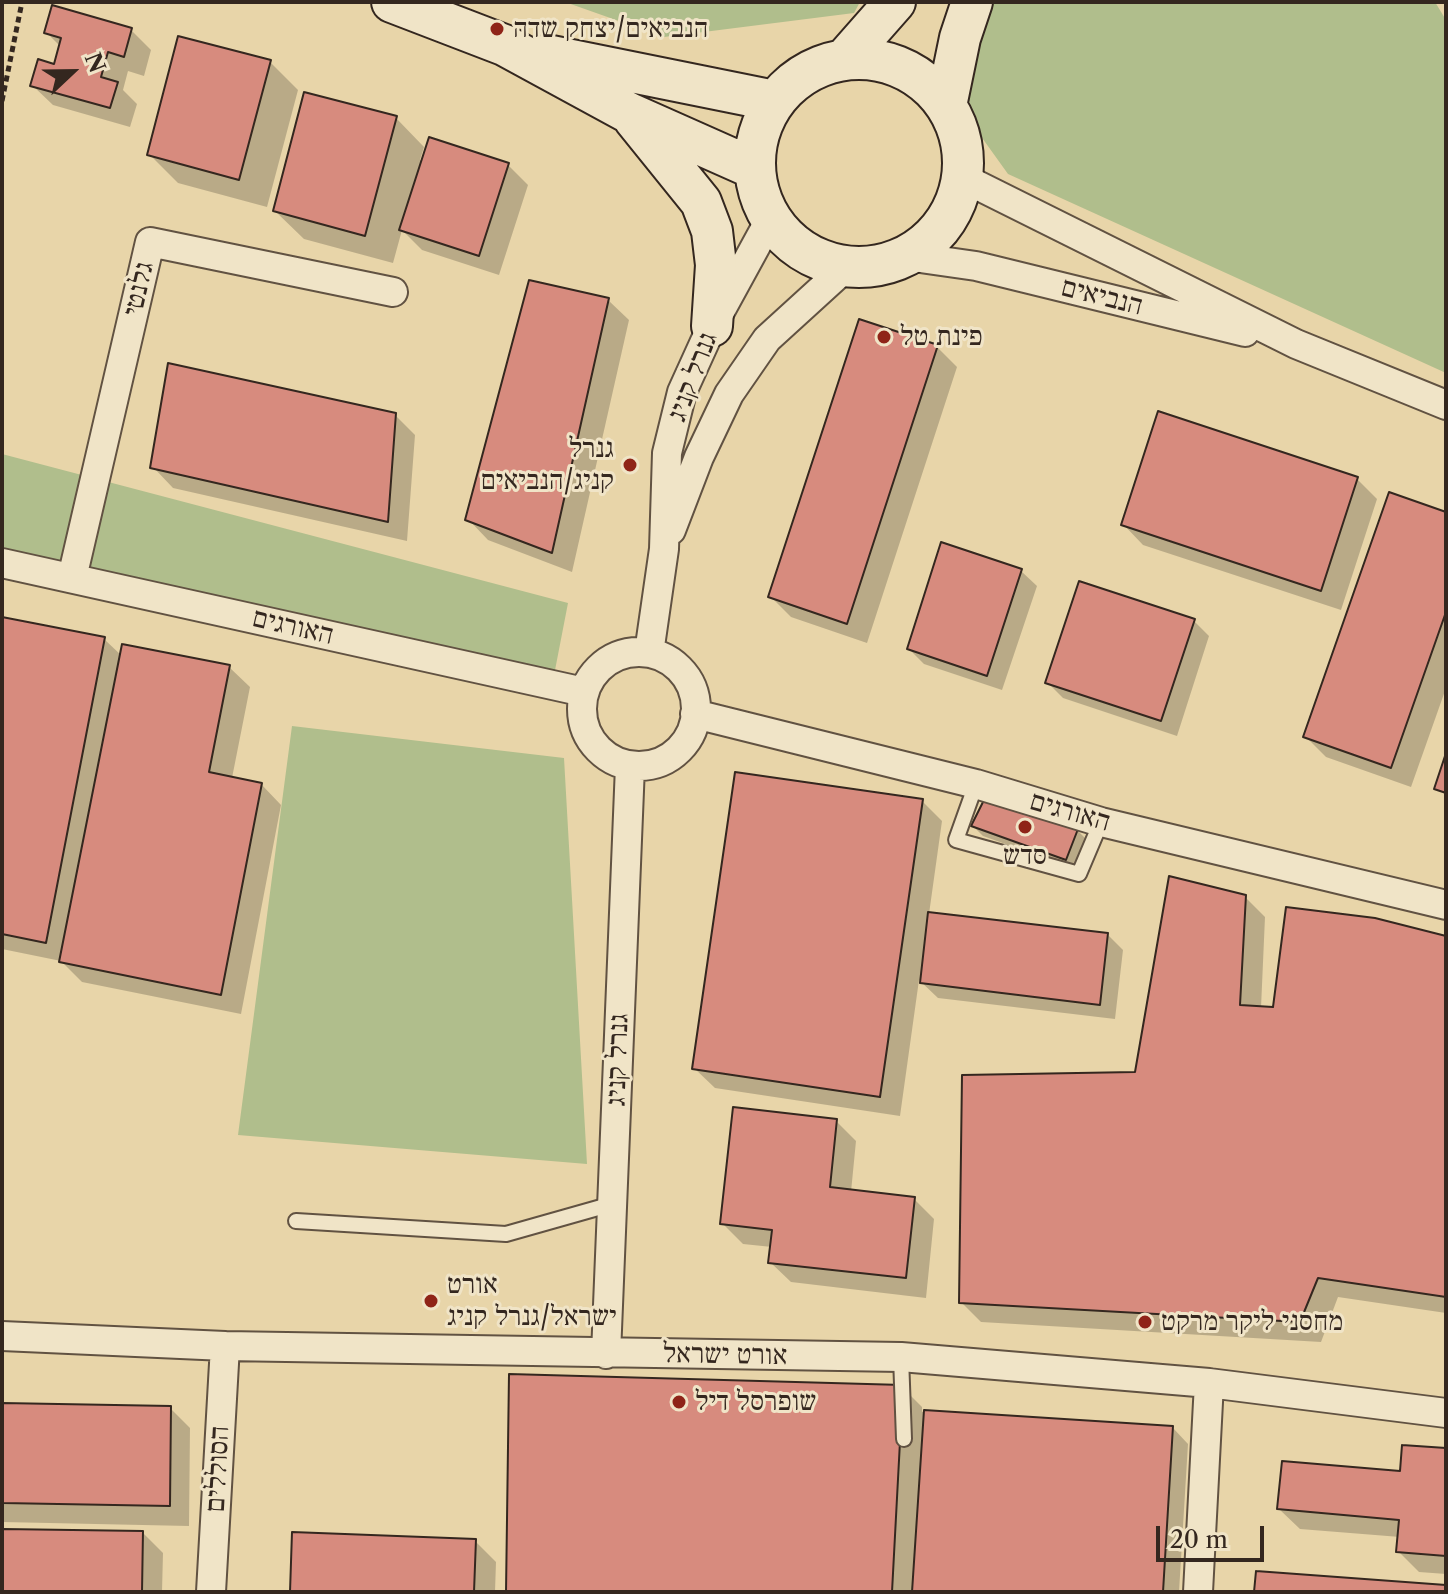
<!DOCTYPE html>
<meta charset="utf-8">
<style>
body{margin:0}
#map{position:relative;width:1448px;height:1594px;overflow:hidden;background:#e8d5a9;font-family:"Libre Caslon Text",serif}
canvas{display:block}
.frame{position:absolute;inset:0;border:4px solid #34271f;pointer-events:none}
.north{position:absolute;left:32px;top:32px;width:80px;height:80px;-webkit-text-stroke:6px #f0e4c7;paint-order:stroke;rotate:68deg;font-size:22px;font-weight:700;line-height:32px;text-align:center;color:#34271f}
.north::after{content:'';display:block;margin:auto;width:28px;height:36px;background:#34271f;clip-path:polygon(50% 0,100% 100%,50% 72%,0 100%)}
.scale{position:absolute;left:1156px;top:1526px;width:108px;height:36px;box-sizing:border-box;border:4px solid #34271f;border-top:0;padding-left:10px;font-size:24px;line-height:28px;white-space:nowrap;color:#34271f;-webkit-text-stroke:6px #f0e4c7;paint-order:stroke}
</style>
<div id="map">
<canvas width="1448" height="1594"></canvas>
<div class="frame"></div>
<div class="north">N</div>
<div class="scale">20 m</div>
</div>
<script>
const context = document.querySelector('canvas').getContext('2d');
context.lineJoin = 'round';
function fillPath(path, color) { context.fillStyle = color; context.fill(path, 'evenodd'); }
const poly = rows => new Path2D(rows.map(r => 'M' + r).join(''));
function stroke(path, color, width, dash) { context.strokeStyle = color; context.lineWidth = width; context.lineCap = dash ? 'butt' : 'round'; context.setLineDash(dash || []); context.stroke(path); }
function write(font, color, halo, rows, align = 'center') {
  context.font = font + ' "Libre Caslon Text","Frank Ruhl Libre",serif'; context.lineWidth = 6; context.setLineDash([]); context.textBaseline = 'middle'; context.strokeStyle = halo; context.fillStyle = color; for (const [text, x, y, turn = 0] of rows) {
    context.save(); context.translate(x, y); context.rotate((+turn || 0) * Math.PI / 180); context.textAlign = isNaN(turn) ? turn : align; if (halo) context.strokeText(text, 0, 0); context.fillText(text, 0, 0); context.restore();
  }
}
const green = poly([
 [565,2,860,2,854,13,664,37],
 [982,2,1435,2,1446,20,1446,373,1008,174,975,128,967,92],
 [2,454,568,603,550,696,2,559],
 [292,726,564,758,587,1164,238,1135]
]);
const shadow = poly([
 [131,30,151,50,144,76,128,71,123,90,137,104,130,127,53,105,32,85,56,66,61,47,47,33],
 [270,62,298,90,267,207,178,183,150,155],
 [396,118,424,147,420,160,508,165,528,185,499,275,422,250,402,230,393,263,304,239,275,211],
 [608,300,629,320,572,572,488,540,468,519],
 [937,347,957,367,867,643,791,617,771,597],
 [395,415,415,435,407,541,173,488,153,467],
 [1357,479,1377,499,1341,610,1143,545,1123,524],
 [1446,514,1446,688,1411,787,1326,757,1305,736],
 [1021,571,1037,586,1002,690,924,664,909,649],
 [2,619,104,639,122,656,229,667,250,687,232,778,261,784,281,805,241,1014,82,982,61,961,2,949],
 [1194,621,1209,636,1177,736,1063,698,1047,682],
 [922,801,942,821,929,914,1107,934,1123,950,1115,1019,938,998,919,980,900,1116,715,1088,694,1068],
 [973,826,1077,830,1087,840,1076,869,983,836],
 [1245,897,1265,917,1261,1008,1275,1009,1446,938,1446,1313,1338,1297,1321,1342,981,1322,961,1302,1136,1074],
 [836,1121,856,1141,851,1192,914,1199,934,1219,926,1298,791,1282,770,1262,772,1247,743,1244,723,1224],
 [902,1387,922,1407,922,1412,1173,1428,1188,1444,1179,1592,508,1592],
 [2,1405,170,1408,190,1428,189,1526,2,1522],
 [1446,1450,1446,1574,1419,1572,1399,1552,1400,1537,1300,1529,1279,1509,1401,1473],
 [2,1531,143,1533,163,1553,162,1592,2,1592],
 [475,1541,496,1562,495,1592,292,1592]
]);
const building = poly([
 [52,5,132,28,124,57,108,52,101,77,118,82,110,108,30,86,38,59,54,64,61,38,44,33,52,5],
 [178,36,271,60,239,180,147,155,178,36],
 [304,92,397,116,365,236,273,211,304,92],
 [429,137,509,163,479,256,399,230,429,137],
 [529,280,609,298,552,553,465,520,529,280],
 [859,319,938,345,847,624,768,597,859,319],
 [168,363,396,413,388,522,150,468,168,363],
 [1158,411,1358,477,1321,591,1121,525,1158,411],
 [1389,492,1446,512,1446,612,1391,768,1303,737,1389,492],
 [941,542,1022,569,987,676,907,649,941,542],
 [1079,581,1195,619,1161,721,1045,683,1079,581],
 [2,617,105,637,46,943,2,934,2,617],
 [122,644,230,665,209,772,262,783,221,995,59,962,122,644],
 [1446,753,1446,793,1434,789,1446,753],
 [735,772,923,799,880,1097,692,1069,735,772],
 [986,796,1078,829,1066,860,971,826,986,796],
 [1169,876,1246,895,1240,1005,1273,1007,1286,907,1375,918,1446,936,1446,1297,1318,1278,1300,1322,959,1303,962,1075,1135,1072,1169,876],
 [928,912,1108,933,1100,1005,920,983,928,912],
 [733,1107,837,1119,830,1187,915,1197,906,1278,768,1263,772,1230,720,1224,733,1107],
 [509,1374,903,1385,892,1592,506,1592,509,1374],
 [2,1403,171,1406,170,1506,2,1503,2,1403],
 [924,1410,1173,1426,1163,1592,912,1592,924,1410],
 [1402,1445,1446,1448,1446,1556,1396,1552,1399,1520,1277,1509,1282,1461,1400,1471,1402,1445],
 [2,1529,143,1531,142,1592,2,1592,2,1529],
 [292,1532,476,1539,474,1592,290,1592,292,1532],
 [1256,1571,1446,1585,1446,1592,1254,1592,1256,1571]
]);
const path = poly([
 [2,101,22,2]
]);
const lane = poly([
 [976,784,956,840,1079,874,1101,822],
 [296,1221,506,1234,612,1204],
 [901,1357,904,1439]
]);
const street = poly([
 [963,178,1296,344,1446,405],
 [906,256,976,266,1245,332],
 [671,530,699,457,729,394,767,339,846,267],
 [2,563,584,692],
 [72,578,150,242,393,292],
 '582 709a57 57 0 1 1 114 0a57 57 0 1 1-114 0Z',
 [649,653,664,549,667,453,682,392,712,326,771,218],
 [695,714,976,784,1101,822,1446,905],
 [2,1336,225,1346,901,1357,1209,1383,1446,1413],
 [606,1354,630,766],
 [211,1592,225,1346],
 [1198,1592,1209,1383]
]);
const secondary = poly([
 [392,2,504,45,629,113,755,169],
 [547,55,775,101],
 '755 163a104 104 0 1 1 208 0a104 104 0 1 1-208 0Z',
 [844,60,895,2],
 [946,106,960,38,972,2],
 [634,119,701,202,712,231,716,265,712,326]
]);
const markers = [
 [497,29,8,"#8f2418"],
 [884,337,8,"#8f2418"],
 [630,465,8,"#8f2418"],
 [1025,827,8,"#8f2418"],
 [431,1301,8,"#8f2418"],
 [1145,1322,8,"#8f2418"],
 [679,1402,8,"#8f2418"]
];
const poiNames = [
 ["הנביאים/יצחק שדה",513,29],
 ["פינת טל",900,337],
 ["גנרל",614,449,"right"],
 ["קניג/הנביאים",614,481,"right"],
 ["סדש",1025,856,"center"],
 ["אורט",447,1285],
 ["ישראל/גנרל קניג",447,1317],
 ["מחסני ליקר מרקט",1161,1322],
 ["שופרסל דיל",695,1402]
];
const streetNames = [
 ["גלנטי",139,289,-77],
 ["הנביאים",1102,297,14],
 ["גנרל קניג",693,377,-69],
 ["האורגים",293,627,13],
 ["האורגים",1070,812,16],
 ["גנרל קניג",618,1060,-88],
 ["אורט ישראל",725,1355,1],
 ["הסוללים",218,1469,-87]
];
fillPath(green, '#b0be8c');
fillPath(shadow, '#0003');
fillPath(building, '#d78b7e');
stroke(building, '#34271f', 2);
stroke(lane, '#615242', 18);
stroke(street, '#615242', 32);
stroke(secondary, '#34271f', 44);
stroke(path, '#34271f', 5, [6, 4]);
stroke(lane, '#f0e4c7', 14);
stroke(street, '#f0e4c7', 28);
stroke(secondary, '#f0e4c7', 40);
for (const [x, y, r, color] of markers) { const dot = new Path2D(); dot.arc(x, y, r, 0, 2 * Math.PI); context.fillStyle = color; context.fill(dot); stroke(dot, '#f0e4c7', 3); }
write('28px', '#34271f', '#f0e4c7', poiNames, 'left');
write('28px', '#34271f', '#f0e4c7', streetNames);
</script>
